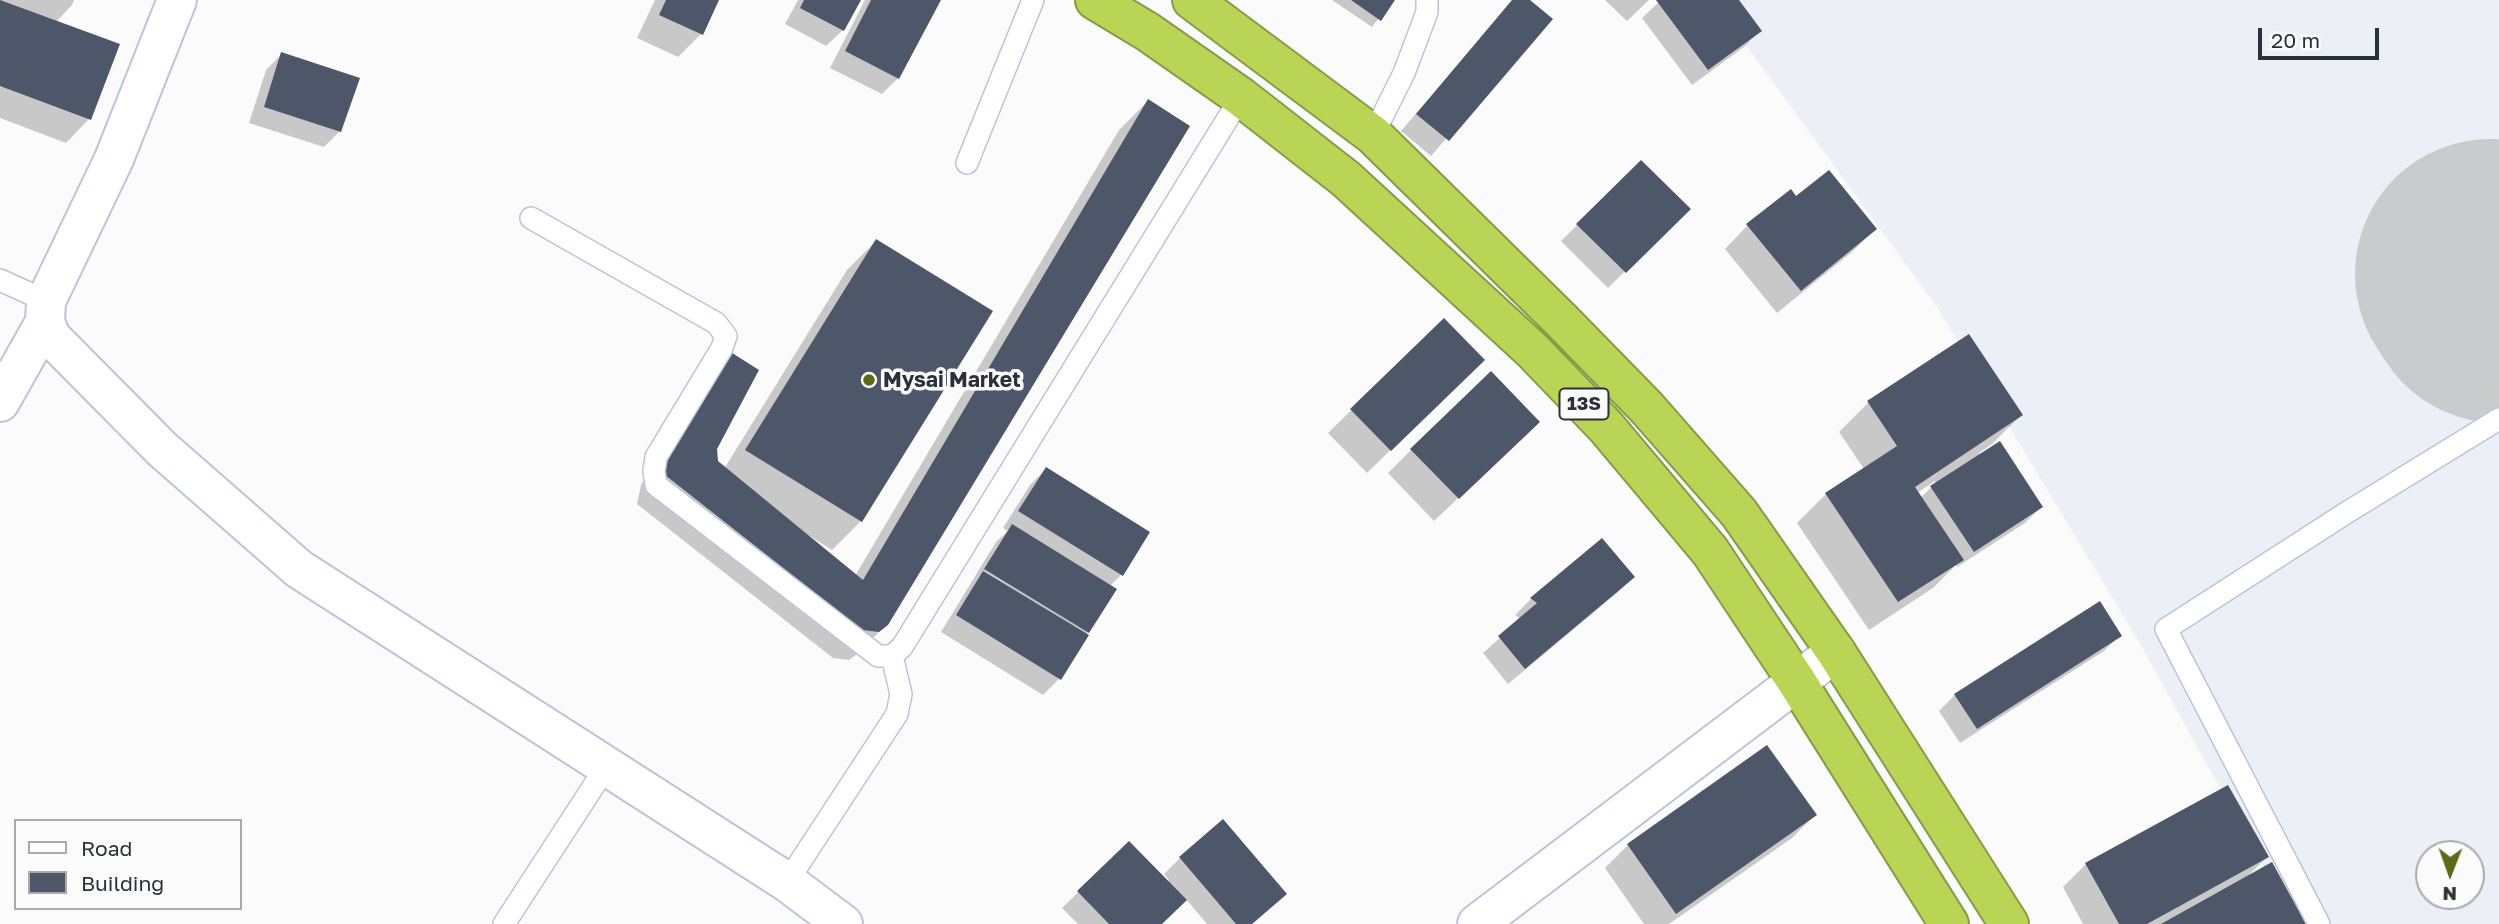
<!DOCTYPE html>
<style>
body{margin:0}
#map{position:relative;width:2499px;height:924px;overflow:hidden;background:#fbfbfb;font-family:"Golos Text",sans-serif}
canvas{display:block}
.legend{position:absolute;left:14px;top:819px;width:228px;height:91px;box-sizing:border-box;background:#fbfbfb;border:2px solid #a8aaad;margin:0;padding:9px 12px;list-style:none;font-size:21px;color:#2c3038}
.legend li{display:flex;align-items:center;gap:14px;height:35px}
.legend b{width:35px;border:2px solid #a8aaad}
.north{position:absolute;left:2415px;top:840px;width:70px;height:70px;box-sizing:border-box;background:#fbfbfb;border:2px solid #a8aaad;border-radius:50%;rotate:181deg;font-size:19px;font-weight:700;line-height:28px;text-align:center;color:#2c3038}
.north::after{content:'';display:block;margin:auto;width:24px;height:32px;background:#5b6b15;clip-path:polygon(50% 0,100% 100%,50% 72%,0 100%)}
.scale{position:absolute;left:2258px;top:28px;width:121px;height:32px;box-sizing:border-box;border:4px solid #2c3038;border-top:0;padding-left:9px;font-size:21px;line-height:24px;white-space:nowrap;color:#2c3038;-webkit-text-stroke:5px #fbfbfb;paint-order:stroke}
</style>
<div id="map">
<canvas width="2499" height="924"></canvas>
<ul class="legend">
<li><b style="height:9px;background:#fff"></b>Road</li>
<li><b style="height:19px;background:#4d5769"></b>Building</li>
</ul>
<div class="north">N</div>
<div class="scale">20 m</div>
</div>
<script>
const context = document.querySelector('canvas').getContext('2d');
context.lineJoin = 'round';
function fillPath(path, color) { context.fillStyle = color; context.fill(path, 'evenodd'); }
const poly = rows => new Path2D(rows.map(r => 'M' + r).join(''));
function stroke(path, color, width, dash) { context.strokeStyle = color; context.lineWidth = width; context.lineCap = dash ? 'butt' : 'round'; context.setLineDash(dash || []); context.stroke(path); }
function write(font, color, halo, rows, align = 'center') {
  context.font = font + ' "Golos Text",sans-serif'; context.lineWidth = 7; context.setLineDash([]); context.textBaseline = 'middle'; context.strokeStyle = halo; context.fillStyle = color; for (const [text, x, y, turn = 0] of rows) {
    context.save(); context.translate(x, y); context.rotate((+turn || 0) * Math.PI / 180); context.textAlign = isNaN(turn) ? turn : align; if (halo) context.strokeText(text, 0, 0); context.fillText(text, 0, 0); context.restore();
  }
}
const built = poly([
 [1713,0,2499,0,2499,924,2295,924,2139,642,1937,307],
 [2429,854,2471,854,2471,896,2429,896]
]);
const shadow = poly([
 [0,0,74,0,72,5,56,22,89,119,66,143,0,118],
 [655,0,717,0,701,34,678,57,637,38],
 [798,0,859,0,843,30,826,46,785,24],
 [865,0,939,0,898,78,882,94,830,68],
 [1332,0,1393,0,1372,27],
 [1513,0,1527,0,1550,19,1431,156,1401,131],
 [1605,0,1649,0,1627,21],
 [1661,0,1737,0,1760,30,1744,47,1692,85,1642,18],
 [282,54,340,131,324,147,249,123,266,70],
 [1148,101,887,624,857,654,849,660,833,658,637,504,641,485,700,382,716,449,716,462,724,469,847,270,876,241,861,521,832,550,808,535,807,537,855,576,1119,130],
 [1641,162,1688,209,1608,288,1561,241],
 [1796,198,1875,229,1852,252,1777,313,1725,249,1748,225],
 [1444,320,1459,383,1367,473,1328,433],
 [1968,337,2021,415,1992,444,1979,453,2041,507,2025,523,1957,567,1956,565,1933,588,1869,630,1797,523,1826,494,1864,469,1839,432,1868,403],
 [1935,481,1936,483,1920,498,1917,493],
 [1514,445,1434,521,1388,473,1411,450],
 [1046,469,1148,532,1121,575,1110,586,1088,632,1059,679,1043,695,941,632,996,542,1008,531,1003,528,1030,485],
 [1601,541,1633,577,1617,593,1508,684,1483,653,1521,619,1515,615,1531,599],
 [2120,635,2104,651,1960,743,1939,711,1955,695],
 [1767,747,1815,815,1792,838,1669,924,1644,924,1605,868,1628,845],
 [1129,843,1167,882,1169,880,1164,874,1180,858,1285,894,1252,924,1207,924,1186,899,1160,924,1078,924,1062,908],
 [2267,857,2247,877,2304,924,2083,924,2063,887,2086,864]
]);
const runway = poly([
 [2490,274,2499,288]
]);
const building = poly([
 [0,0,120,44,91,120,0,86],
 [666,0,719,0,703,35,659,15],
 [804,0,861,0,844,31,800,8],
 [871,0,941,0,899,79,845,51],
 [1351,0,1395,0,1381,21],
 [1512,0,1530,0,1553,19,1449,141,1416,114],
 [1656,0,1739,0,1762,31,1708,70],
 [281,52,360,78,341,132,264,107],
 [1148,99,1190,126,888,625,879,632,862,630,665,475,669,454,729,351,759,370,717,449,718,461,863,580],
 [1641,160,1691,209,1626,273,1576,224],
 [1829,170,1877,229,1801,291,1746,224,1791,189,1796,196],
 [876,239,993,311,862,522,745,450],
 [1444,318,1485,360,1391,451,1350,409],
 [1969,334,2023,415,1915,487,1964,560,1898,602,1825,493,1897,446,1867,401],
 [1491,371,1540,422,1459,499,1410,449],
 [2000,441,2043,507,1974,552,1930,486],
 [1046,467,1150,532,1123,576,1018,511],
 [1012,524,1117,589,1089,633,984,569],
 [1602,538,1635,577,1525,669,1498,636,1537,603,1530,598],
 [983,571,1089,635,1061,680,956,615],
 [2100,601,2122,636,1977,729,1954,694],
 [1767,745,1817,815,1676,914,1627,844],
 [2228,785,2269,857,2147,924,2119,924,2085,863],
 [1223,819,1287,894,1252,924,1236,924,1179,857],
 [1129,841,1187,900,1162,924,1109,924,1077,891],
 [2272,862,2306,924,2161,924]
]);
const lane = poly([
 [1373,135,1404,73,1427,12,1427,0],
 [967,163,1033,0],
 [531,218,716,323,726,336,722,348,656,457,654,471,656,485,878,656,892,656,902,647,1241,97],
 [0,280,46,301],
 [787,882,897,714,901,694,892,656],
 [504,924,606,767],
 [2319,924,2166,629,2346,513,2499,419]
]);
const street = poly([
 [45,322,51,337,162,449,299,569,787,882,843,924],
 [0,402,45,322,46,301,114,159,177,0],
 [1477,924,1836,652]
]);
const highway = poly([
 [1095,0,1148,32,1241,97,1346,179,1532,350,1606,427,1710,551,1797,682,1949,924],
 [1192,0,1373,135,1562,321,1647,408,1739,513,1836,652,2009,924]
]);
const markers = [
 [869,380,7,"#5b6b15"]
];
const shields = [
 [1584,404,49]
];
const shieldNames = [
 ["13S",1584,404]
];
const poiNames = [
 ["Mysai Market",883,380]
];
fillPath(built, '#eceff5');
fillPath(shadow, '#0003');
stroke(runway, '#cacbcd', 270);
fillPath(building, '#4d5769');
stroke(lane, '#bac5da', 24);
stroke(street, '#bac5da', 42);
stroke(highway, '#889b4b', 42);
stroke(lane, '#fff', 21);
stroke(street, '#fff', 38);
stroke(highway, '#bad455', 38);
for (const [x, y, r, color] of markers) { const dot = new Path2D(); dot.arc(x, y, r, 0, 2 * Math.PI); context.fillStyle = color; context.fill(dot); stroke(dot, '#fbfbfb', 2.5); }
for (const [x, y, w] of shields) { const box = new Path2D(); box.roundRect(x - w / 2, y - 15.5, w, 31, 5); context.fillStyle = '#fbfbfb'; context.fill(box); stroke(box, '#2c3038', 2); }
write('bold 19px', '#2c3038', null, shieldNames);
write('bold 21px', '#2c3038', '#fbfbfb', poiNames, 'left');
</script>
